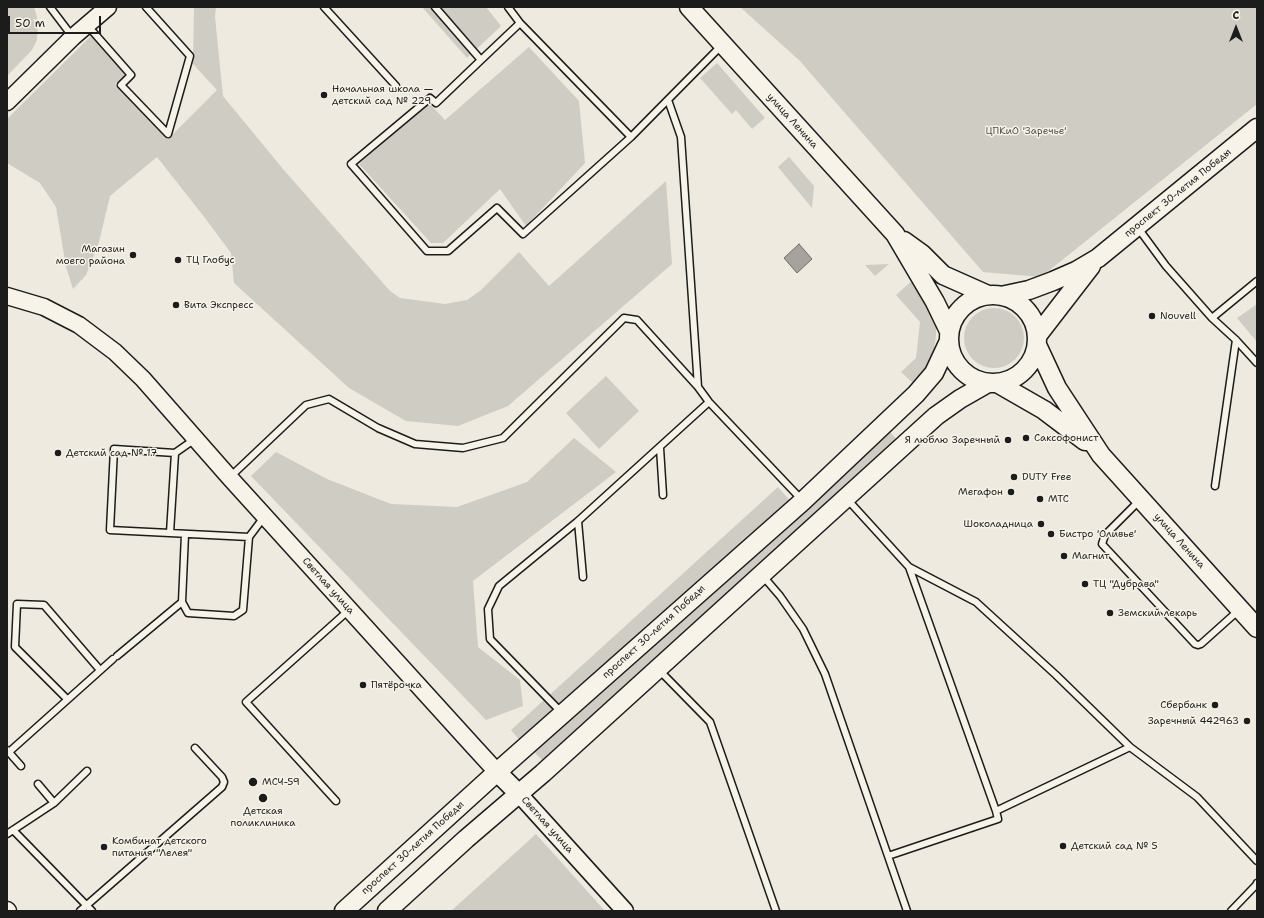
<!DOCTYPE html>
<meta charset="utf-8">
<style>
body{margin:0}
#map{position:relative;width:1264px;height:918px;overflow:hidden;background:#eeeae0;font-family:"Shantell Sans",sans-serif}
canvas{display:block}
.frame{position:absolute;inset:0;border:8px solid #1c1c1c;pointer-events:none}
.north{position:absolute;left:1216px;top:8px;width:40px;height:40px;-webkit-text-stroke:3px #f7f3e8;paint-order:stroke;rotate:0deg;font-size:11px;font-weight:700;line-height:16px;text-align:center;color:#1c1c1c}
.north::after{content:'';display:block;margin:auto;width:14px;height:18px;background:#1c1c1c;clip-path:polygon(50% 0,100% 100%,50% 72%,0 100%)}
.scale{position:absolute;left:8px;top:16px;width:93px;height:18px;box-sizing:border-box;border:2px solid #1c1c1c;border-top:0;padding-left:5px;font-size:12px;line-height:14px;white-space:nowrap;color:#1c1c1c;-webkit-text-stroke:3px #f7f3e8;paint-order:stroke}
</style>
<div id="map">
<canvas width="1264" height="918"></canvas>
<div class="frame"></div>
<div class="north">С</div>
<div class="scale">50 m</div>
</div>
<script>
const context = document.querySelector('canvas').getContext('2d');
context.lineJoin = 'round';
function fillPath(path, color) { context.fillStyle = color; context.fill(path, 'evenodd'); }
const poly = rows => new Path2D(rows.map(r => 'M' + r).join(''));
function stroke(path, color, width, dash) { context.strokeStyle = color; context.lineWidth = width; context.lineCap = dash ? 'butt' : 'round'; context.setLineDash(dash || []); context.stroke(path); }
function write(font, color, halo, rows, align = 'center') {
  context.font = font + ' "Shantell Sans",sans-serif'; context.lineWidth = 3; context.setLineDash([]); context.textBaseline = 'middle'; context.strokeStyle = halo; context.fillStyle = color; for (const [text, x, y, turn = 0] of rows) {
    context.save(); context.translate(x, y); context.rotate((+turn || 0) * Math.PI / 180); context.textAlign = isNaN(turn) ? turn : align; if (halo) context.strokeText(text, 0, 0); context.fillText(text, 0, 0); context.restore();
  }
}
const green = poly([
 [7,7,34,7,38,21,37,40,32,50,7,76],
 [194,7,216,7,215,17,223,96,283,169,390,291,400,298,445,304,467,300,481,290,519,252,549,286,666,181,672,264,508,406,458,426,406,421,349,388,234,283,231,253,205,218,157,157,110,196,99,242,86,275,73,289,66,267,56,207,40,183,7,163,7,119,92,35,125,74,115,84,168,139,217,90,193,64],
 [422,7,486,7,501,26,467,58],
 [740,7,1257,7,1257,104,1041,277,983,272,799,60],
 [529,47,579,101,585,163,526,226,500,189,443,243,431,243,359,164,429,103,445,120],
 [717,63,765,118,752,129,736,110,732,114,700,78],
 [789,157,814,186,812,208,778,167],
 [889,264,875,276,865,265],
 [916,277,936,317,936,336,933,355,925,371,914,384,901,372,916,358,920,322,896,295],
 [1257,304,1257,342,1237,318],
 '964 338a30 30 0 1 1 60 0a30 30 0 1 1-60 0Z',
 [606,376,639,411,599,449,566,413],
 [889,431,897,440,542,760,534,752],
 [574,438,616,472,473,581,478,647,520,680,523,706,486,720,251,476,276,452,327,479,391,504,457,507,527,482],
 [778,487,792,503,523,744,511,730],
 [536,834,605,911,451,911]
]);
const water = poly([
 [799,244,812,259,797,273,784,258,799,244]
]);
const service = poly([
 [50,7,72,36],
 [324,7,396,86],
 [435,7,481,60,436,103,430,98,351,164,427,251,448,251,497,208,523,234,631,137,722,45],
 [508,7,520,23,631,137],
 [87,25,131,75,121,85,168,134,190,56,146,7],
 [481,60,520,23],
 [668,100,681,137,698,387,709,402,801,499],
 [1138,228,1166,266,1212,318,1236,340,1257,363],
 [1212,318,1257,281],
 [660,448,663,495],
 [175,453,114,449,110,530,249,537],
 [230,477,306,405,329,399,378,428,415,444,463,448,503,438,624,318,637,320,698,387],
 [1215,486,1236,340],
 [847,499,909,567,996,811,998,819,888,856,907,911],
 [1140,500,1105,535,1102,544,1195,644,1198,645,1201,644,1239,610],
 [578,521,583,577],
 [170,533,175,453,195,439],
 [185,534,182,602,188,613,234,616,243,610,249,537,264,517],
 [909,567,976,602,1056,675,1130,747,1197,797,1257,861],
 [762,575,780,596,803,629,825,674,888,856],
 [117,656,182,602],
 [659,670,710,722,776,911],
 [67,699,15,647,17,604,44,605,100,670],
 [562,713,490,639,488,609,499,586,578,521,709,402],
 [7,750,21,766],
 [9,752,113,659],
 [336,801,246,702,349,610],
 [54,803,87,771],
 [996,811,1130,747],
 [13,830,92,911],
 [7,834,54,803,38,784],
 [80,911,222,787,224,782,222,777,195,748],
 [1231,911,1256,885,1257,883]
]);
const tertiary = poly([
 [7,102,73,37,108,7],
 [7,296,44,307,79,325,115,352,143,379,230,478,475,748,497,772],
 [519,794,625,911],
 [7,910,8,911]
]);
const secondary = poly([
 [689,7,895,234,935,302,949,331],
 [904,241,922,254,943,275,988,295],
 '949 339a44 44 0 1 1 88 0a44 44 0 1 1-88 0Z',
 [1001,296,1029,290,1053,281,1076,271,1098,258,1257,128],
 [1037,336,1091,266],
 [1037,345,1057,388,1101,455,1257,628],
 [997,383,1044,410,1085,441],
 [497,772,519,794],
 [344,911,497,772,803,501,916,394,934,373,949,341],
 [387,911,466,839,543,773,936,416,960,399,988,383]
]);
const markers = [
 [324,95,4,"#1c1c1c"],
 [133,255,4,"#1c1c1c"],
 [178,260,4,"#1c1c1c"],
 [176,305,4,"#1c1c1c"],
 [1152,316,4,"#1c1c1c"],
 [1026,438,4,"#1c1c1c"],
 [1008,440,4,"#1c1c1c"],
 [58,453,4,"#1c1c1c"],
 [1014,477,4,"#1c1c1c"],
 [1011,492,4,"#1c1c1c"],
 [1040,499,4,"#1c1c1c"],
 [1041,524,4,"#1c1c1c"],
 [1051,534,4,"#1c1c1c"],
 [1064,556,4,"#1c1c1c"],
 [1085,584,4,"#1c1c1c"],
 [1110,613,4,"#1c1c1c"],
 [363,685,4,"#1c1c1c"],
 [1215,705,4,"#1c1c1c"],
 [1247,721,4,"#1c1c1c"],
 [253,782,5,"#1c1c1c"],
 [263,798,5,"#1c1c1c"],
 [1063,846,4,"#1c1c1c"],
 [104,847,4,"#1c1c1c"]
];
const poiNames = [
 ["Начальная школа —",332,89],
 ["детский сад № 229",332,101],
 ["Магазин",125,249,"right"],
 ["моего района",125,261,"right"],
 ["ТЦ Глобус",186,260],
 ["Вита Экспресс",184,305],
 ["Nouvell",1160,316],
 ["Саксофонист",1034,438],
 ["Я люблю Заречный",1000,440,"right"],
 ["Детский сад № 17",66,453],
 ["DUTY Free",1022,477],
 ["Мегафон",1003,492,"right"],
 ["МТС",1048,499],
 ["Шоколадница",1033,524,"right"],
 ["Бистро 'Оливье'",1059,534],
 ["Магнит",1072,556],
 ["ТЦ \"Дубрава\"",1093,584],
 ["Земский лекарь",1118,613],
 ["Пятёрочка",371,685],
 ["Сбербанк",1207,705,"right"],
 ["Заречный 442963",1239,721,"right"],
 ["МСЧ-59",262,782],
 ["Детская",263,811,"center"],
 ["поликлиника",263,823,"center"],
 ["Комбинат детского",112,841],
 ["питания \"Лелея\"",112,853],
 ["Детский сад № 5",1071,846]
];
const streetNames = [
 ["улица Ленина",792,121,48],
 ["проспект 30-летия Победы",1178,193,-39],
 ["улица Ленина",1179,541,48],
 ["Светлая улица",328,586,48],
 ["проспект 30-летия Победы",654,632,-42],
 ["Светлая улица",547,825,48],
 ["проспект 30-летия Победы",413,848,-42]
];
const parkNames = [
 ["ЦПКиО 'Заречье'",1026,131]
];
fillPath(green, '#cfccc3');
fillPath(water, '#a6a39d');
stroke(water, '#6f6d69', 1);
stroke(service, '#1c1c1c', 9);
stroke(tertiary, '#1c1c1c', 19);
stroke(secondary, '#1c1c1c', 21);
stroke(service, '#f7f3e8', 6);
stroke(tertiary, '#f7f3e8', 16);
stroke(secondary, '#f7f3e8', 18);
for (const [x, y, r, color] of markers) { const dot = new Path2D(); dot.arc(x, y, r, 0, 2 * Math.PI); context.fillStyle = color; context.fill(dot); stroke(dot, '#f7f3e8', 1.5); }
write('10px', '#1c1c1c', '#f7f3e8', poiNames, 'left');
write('10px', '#1c1c1c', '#f7f3e8', streetNames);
write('10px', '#52514e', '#f7f3e8', parkNames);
</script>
